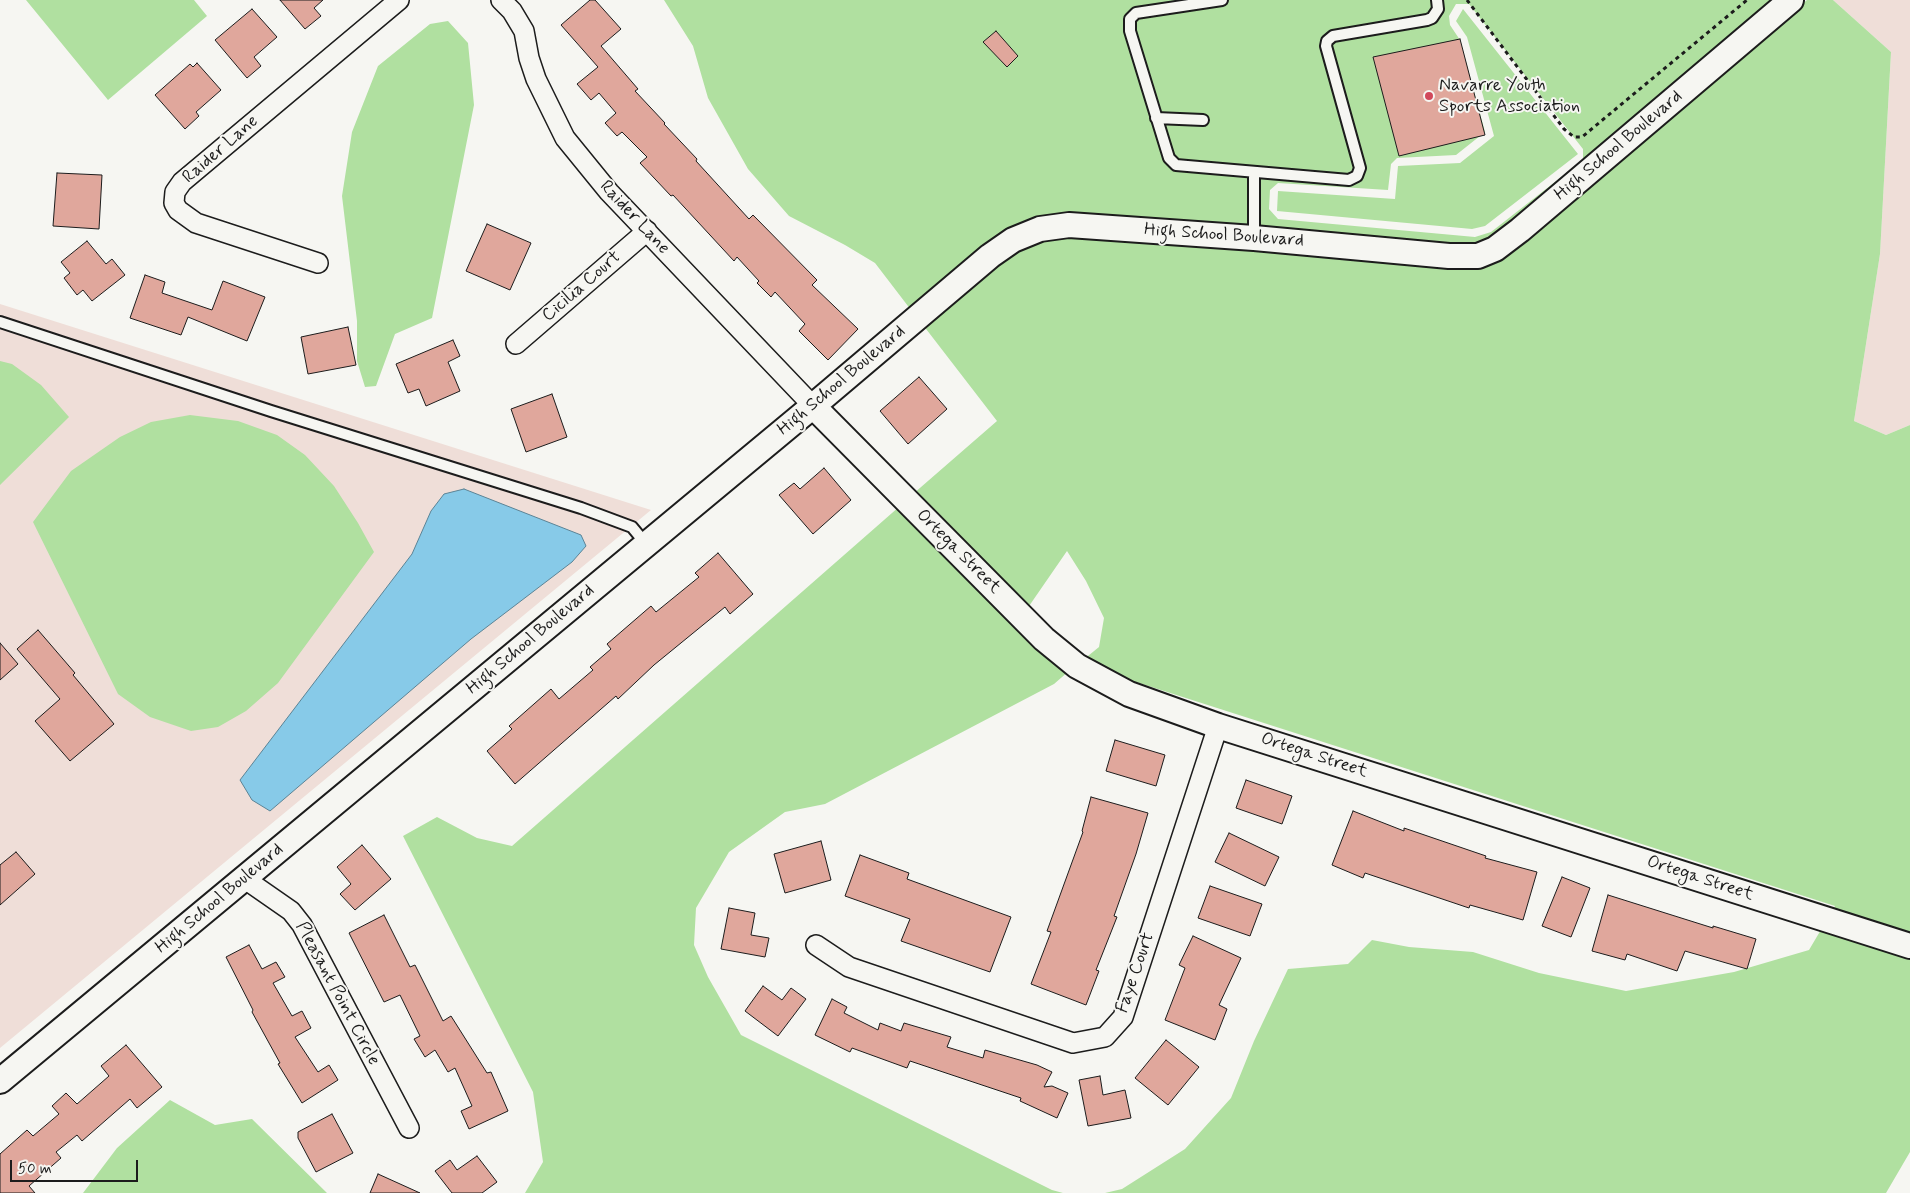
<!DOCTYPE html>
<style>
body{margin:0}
#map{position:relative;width:1910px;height:1193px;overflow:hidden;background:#f6f6f2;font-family:Mynerve,sans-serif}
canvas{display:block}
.scale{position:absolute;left:10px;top:1160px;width:128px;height:22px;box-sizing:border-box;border:2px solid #1c1c1c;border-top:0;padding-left:6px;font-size:15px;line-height:18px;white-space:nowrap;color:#1c1c1c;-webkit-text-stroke:4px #f6f6f2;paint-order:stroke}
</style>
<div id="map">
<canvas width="1910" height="1193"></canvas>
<div class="scale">50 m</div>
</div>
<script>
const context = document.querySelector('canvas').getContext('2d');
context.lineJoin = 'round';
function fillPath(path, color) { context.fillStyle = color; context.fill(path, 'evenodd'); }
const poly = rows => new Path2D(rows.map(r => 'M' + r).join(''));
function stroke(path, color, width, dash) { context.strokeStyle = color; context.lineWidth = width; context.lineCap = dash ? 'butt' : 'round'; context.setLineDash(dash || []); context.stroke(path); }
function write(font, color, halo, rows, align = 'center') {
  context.font = font + ' Mynerve,sans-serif'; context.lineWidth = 4; context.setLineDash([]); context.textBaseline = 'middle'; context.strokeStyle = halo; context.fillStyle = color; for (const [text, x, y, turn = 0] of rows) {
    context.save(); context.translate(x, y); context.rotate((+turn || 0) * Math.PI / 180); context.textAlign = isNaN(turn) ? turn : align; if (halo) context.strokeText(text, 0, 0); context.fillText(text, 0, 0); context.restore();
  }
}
const built = poly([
 [1833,0,1910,0,1910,425,1886,435,1854,421,1880,254,1891,52],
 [0,304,651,510,0,1048]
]);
const green = poly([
 [26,0,194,0,207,16,108,100],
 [664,0,1776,0,1490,241,1475,247,1067,215,911,310,875,263,845,245,789,216,748,169,708,98,693,46],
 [1456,4,1469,4,1583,149,1583,160,1491,232,1475,237,1278,219,1269,209,1270,190,1278,183,1388,190,1391,164,1397,158,1456,155,1485,132,1460,40,1450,25,1449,16],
 [1807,0,1833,0,1891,52,1880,254,1854,421,1886,435,1910,425,1910,937,1832,912,1835,906,1111,674,1083,660,1099,647,1104,618,1086,581,1067,551,1027,609,913,494,997,421,923,325,1001,260,1043,238,1071,234,1450,265,1527,237],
 [1463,9,1578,154,1485,226,1472,229,1277,211,1278,191,1395,199,1398,166,1460,163,1494,136,1467,37,1456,21],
 [448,21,468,43,474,105,432,318,395,334,376,386,365,387,357,361,357,321,342,196,352,132,378,66,430,24],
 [0,361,12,364,41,385,69,417,0,485],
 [190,415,238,421,277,435,305,455,334,486,358,523,374,552,278,683,246,711,218,727,191,731,150,717,118,694,33,522,71,471,120,437,151,422],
 [900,506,1069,671,1054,684,825,804,785,812,729,852,696,908,694,945,708,977,741,1035,1052,1190,1063,1193,525,1193,543,1162,533,1092,403,836,437,817,477,838,512,846],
 [1822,928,1910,956,1910,1152,1886,1193,1105,1193,1122,1189,1185,1149,1231,1098,1254,1041,1288,969,1348,964,1372,940,1409,947,1473,952,1539,973,1626,991,1734,972,1809,950],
 [170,1100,215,1125,252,1119,327,1193,83,1193,117,1148]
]);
const water = poly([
 [464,489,581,535,586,546,572,562,471,639,270,811,252,800,240,780,412,554,431,511,444,494,464,489]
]);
const building = poly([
 [280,0,323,0,314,8,321,16,305,29,280,0],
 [590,0,595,0,621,29,601,46,638,89,635,91,665,123,664,124,697,159,696,161,749,219,753,215,817,280,812,285,858,329,828,360,799,331,805,324,775,292,771,297,757,283,759,281,737,257,734,261,673,195,671,196,640,163,647,157,622,132,617,136,605,123,616,113,599,93,591,100,577,84,598,67,561,25,590,0],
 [252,9,277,37,254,57,261,66,247,78,215,40,252,9],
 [996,31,1018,56,1007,67,983,42,996,31],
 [1460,39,1485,135,1399,156,1373,57,1460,39],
 [197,63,221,90,196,112,199,116,185,129,155,95,190,64,193,67,197,63],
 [57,173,102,175,99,229,53,226,57,173],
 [487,224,531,243,510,290,466,271,487,224],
 [87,241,106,264,112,259,125,275,92,301,83,290,77,295,64,278,70,273,61,262,87,241],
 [145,275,165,282,162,293,212,310,223,281,265,297,247,341,188,317,181,335,130,318,145,275],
 [348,327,356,365,308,374,301,337,348,327],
 [453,340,460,356,448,362,460,391,426,406,419,389,408,393,396,364,453,340],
 [919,377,947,409,908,444,880,411,919,377],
 [552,394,567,437,526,452,511,409,552,394],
 [824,468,851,500,813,534,779,495,794,483,800,489,824,468],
 [718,553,753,594,730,614,725,607,654,665,618,699,616,696,515,784,487,751,512,729,509,726,551,689,559,699,593,670,590,667,611,649,607,644,651,606,656,612,699,577,695,573,718,553],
 [38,630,75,673,73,675,114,724,70,761,35,721,60,699,17,649,38,630],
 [0,643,18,664,0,680,0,643],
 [1115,740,1165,755,1156,786,1106,771,1115,740],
 [1246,780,1292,796,1282,824,1236,808,1246,780],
 [1091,797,1148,813,1136,854,1114,916,1117,917,1096,970,1099,971,1086,1005,1031,984,1051,932,1047,931,1083,832,1082,831,1091,797],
 [1353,811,1404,831,1404,828,1486,856,1485,858,1537,872,1523,920,1470,905,1469,908,1365,873,1363,878,1332,865,1353,811],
 [1229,833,1279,857,1265,886,1215,862,1229,833],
 [821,841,831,880,785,893,774,854,821,841],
 [362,845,391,879,355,910,340,894,351,884,337,867,362,845],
 [16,852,35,874,0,905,0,865,16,852],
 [860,855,909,873,907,879,1011,917,990,972,901,941,910,919,845,896,860,855],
 [1562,877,1590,888,1571,937,1542,926,1562,877],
 [1210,886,1262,904,1250,936,1198,918,1210,886],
 [1608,895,1713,928,1713,926,1756,939,1747,969,1685,951,1677,971,1627,954,1625,960,1592,951,1608,895],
 [729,908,755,913,751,935,769,938,765,957,721,949,729,908],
 [384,915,410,967,415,965,443,1021,451,1016,487,1073,491,1072,508,1111,469,1129,461,1111,472,1106,455,1068,448,1072,435,1050,425,1057,414,1039,420,1036,400,995,384,1002,349,933,384,915],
 [1193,936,1241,958,1219,1005,1227,1009,1215,1040,1165,1020,1185,968,1179,965,1193,936],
 [249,945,262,969,276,962,285,977,273,983,292,1016,302,1011,311,1028,295,1037,318,1072,329,1065,338,1080,302,1103,278,1064,280,1063,252,1012,253,1010,226,957,249,945],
 [763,986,782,1000,791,988,806,999,778,1036,745,1011,763,986],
 [832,999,847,1007,844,1013,878,1030,880,1023,901,1031,904,1023,951,1037,947,1047,983,1058,985,1050,1037,1065,1052,1072,1044,1087,1052,1086,1068,1093,1057,1118,1020,1101,1021,1098,910,1061,907,1068,852,1048,850,1052,815,1035,832,999],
 [1166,1040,1199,1067,1168,1105,1135,1078,1166,1040],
 [126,1045,162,1087,137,1108,130,1099,82,1141,77,1135,56,1152,61,1158,29,1186,35,1193,0,1193,0,1154,27,1130,33,1136,59,1114,52,1106,66,1093,77,1104,109,1076,101,1066,126,1045],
 [1100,1076,1103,1095,1125,1090,1131,1118,1088,1126,1079,1080,1100,1076],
 [332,1114,353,1153,316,1172,298,1138,298,1132,332,1114],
 [477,1156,497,1182,482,1193,452,1193,435,1171,450,1160,457,1170,477,1156],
 [378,1174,420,1193,370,1193,378,1174]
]);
const path = poly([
 [1467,0,1564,129,1574,137,1582,137,1747,0]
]);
const service = poly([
 [1222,0,1136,13,1130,19,1130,31,1169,158,1176,165,1349,180,1357,176,1360,168,1326,46,1327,41,1333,36,1427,20,1432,18,1438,9,1437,0],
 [1156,118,1203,120],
 [1254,238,1254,172],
 [0,322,271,411,581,508,632,527,646,544]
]);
const minor = poly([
 [501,0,512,11,524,31,529,58,536,79,565,138,609,192,813,406],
 [318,263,196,223,178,210,174,203,175,192,182,182,399,0],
 [516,344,647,231],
 [245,879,291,911,302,925,409,1128],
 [816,945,849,967,1073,1043,1105,1037,1123,1017,1218,726]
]);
const tertiary = poly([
 [813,406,1044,639,1077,666,1129,694,1218,726,1910,946],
 [0,1081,813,406,990,256,1013,240,1040,229,1069,225,1254,238,1449,256,1478,256,1495,249,1520,230,1791,0]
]);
const markers = [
 [1429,96,5,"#d1495b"]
];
const poiNames = [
 ["Navarre Youth",1439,86],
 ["Sports Association",1439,107]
];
const streetNames = [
 ["High School Boulevard",1619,146,-40],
 ["Raider Lane",221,150,-41],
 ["Raider Lane",634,218,47],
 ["High School Boulevard",1224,236,4],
 ["Cicilia Court",582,287,-41],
 ["High School Boulevard",842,381,-40],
 ["Ortega Street",958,552,45],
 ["High School Boulevard",531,640,-40],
 ["Ortega Street",1314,756,18],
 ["Ortega Street",1700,879,18],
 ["High School Boulevard",220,899,-40],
 ["Faye Court",1136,973,-71],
 ["Pleasant Point Circle",337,994,62]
];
fillPath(built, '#efded8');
fillPath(green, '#b0e0a0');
fillPath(water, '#87cae8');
stroke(water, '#5c8496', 1);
fillPath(building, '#e0a79c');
stroke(building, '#1c1c1c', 1);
stroke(service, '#1c1c1c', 14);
stroke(minor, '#1c1c1c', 22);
stroke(tertiary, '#1c1c1c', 28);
stroke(path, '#1c1c1c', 3, [4, 4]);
stroke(service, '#f6f6f2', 10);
stroke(minor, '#f6f6f2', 19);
stroke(tertiary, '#f6f6f2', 24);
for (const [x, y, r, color] of markers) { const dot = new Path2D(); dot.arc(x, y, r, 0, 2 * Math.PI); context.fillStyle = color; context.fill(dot); stroke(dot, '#f6f6f2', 2); }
write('18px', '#1c1c1c', '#f6f6f2', poiNames, 'left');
write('18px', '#1c1c1c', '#f6f6f2', streetNames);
</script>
